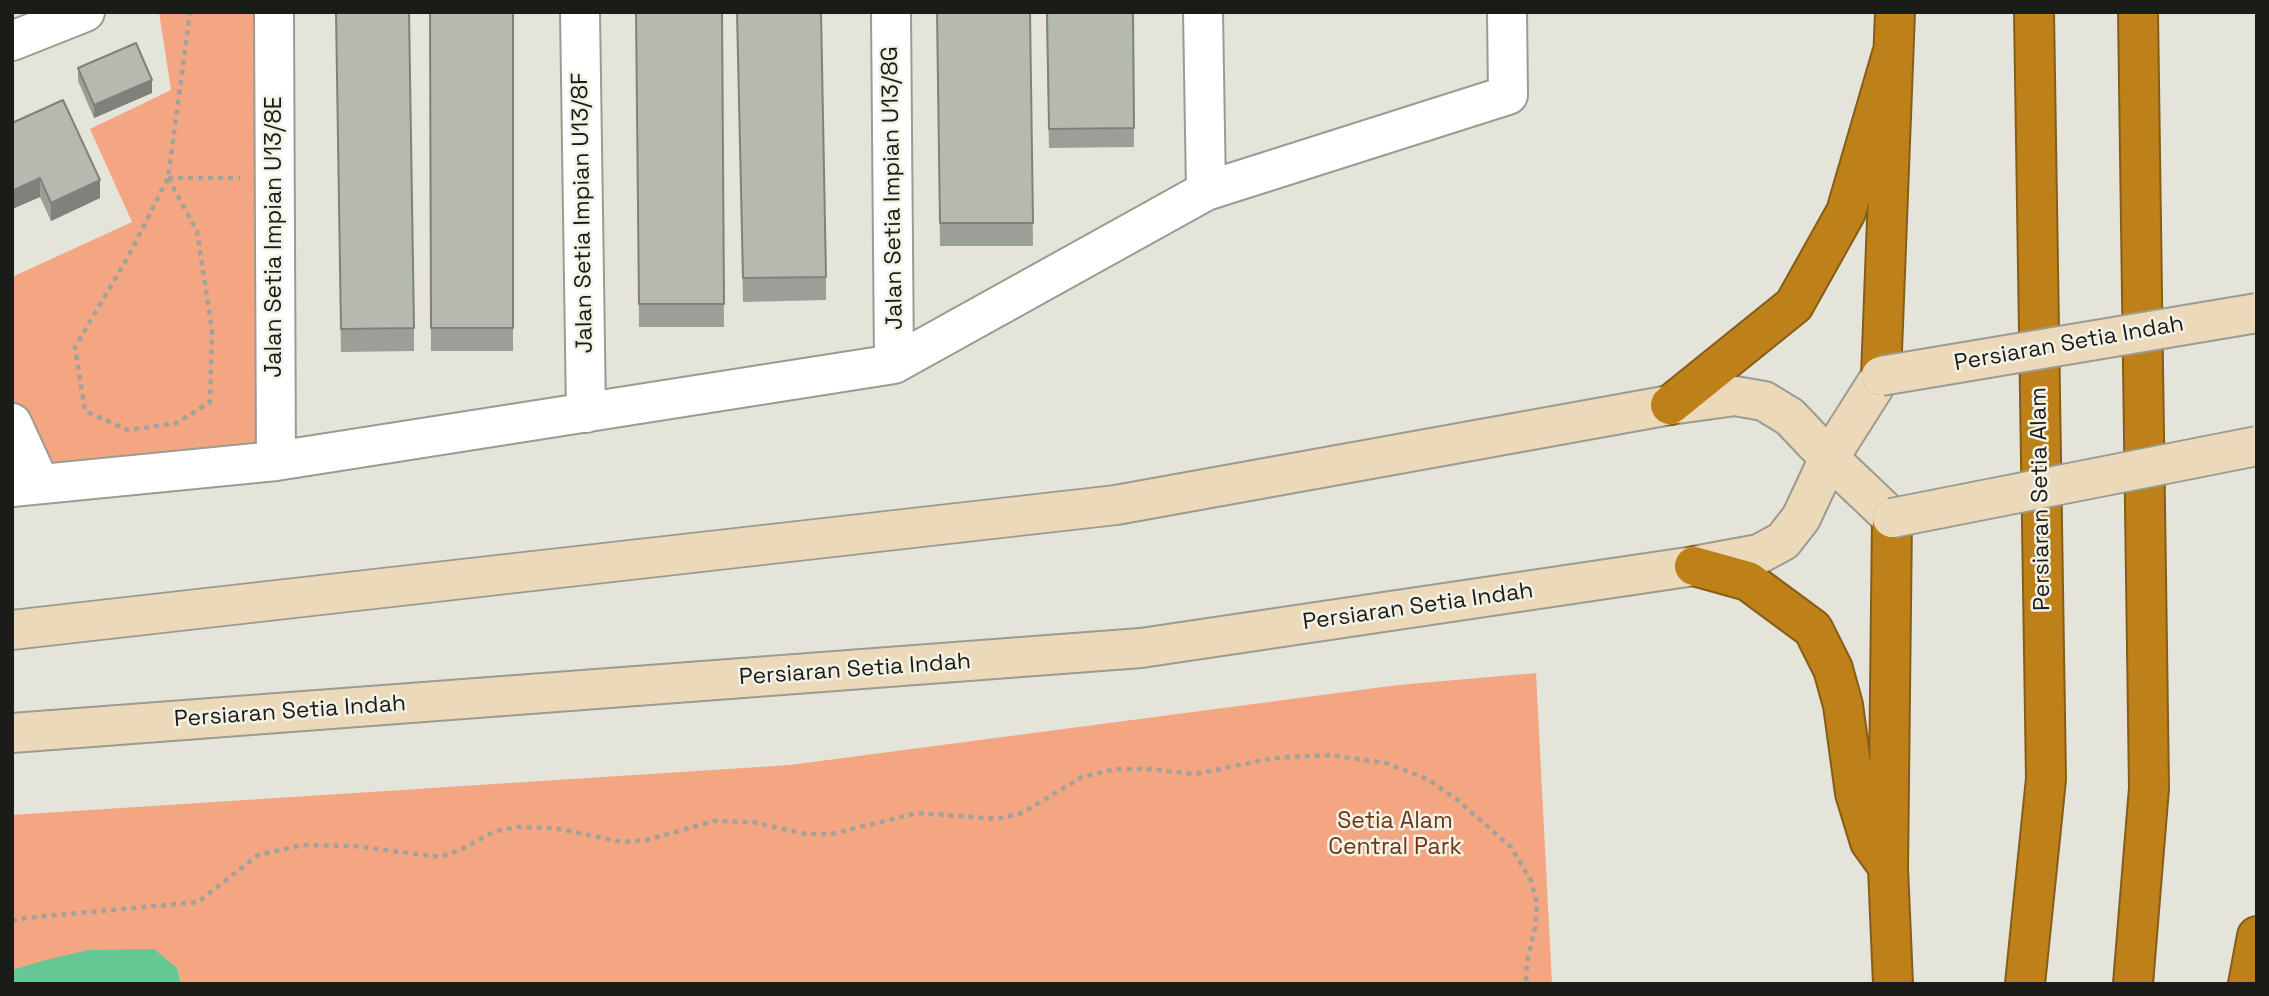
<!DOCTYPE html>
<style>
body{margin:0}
#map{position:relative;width:2269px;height:996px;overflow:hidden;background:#e5e4da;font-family:"Space Grotesk",sans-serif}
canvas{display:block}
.frame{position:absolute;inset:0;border:14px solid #1b1b17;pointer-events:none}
</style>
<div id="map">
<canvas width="2269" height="996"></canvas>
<div class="frame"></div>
</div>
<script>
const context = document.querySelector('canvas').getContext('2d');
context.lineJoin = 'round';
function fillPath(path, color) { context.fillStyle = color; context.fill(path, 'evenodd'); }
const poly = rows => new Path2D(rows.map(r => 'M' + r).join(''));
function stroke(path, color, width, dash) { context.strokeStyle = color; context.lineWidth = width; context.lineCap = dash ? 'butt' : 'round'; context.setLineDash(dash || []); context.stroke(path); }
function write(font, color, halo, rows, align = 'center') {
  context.font = font + ' "Space Grotesk",sans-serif'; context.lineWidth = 5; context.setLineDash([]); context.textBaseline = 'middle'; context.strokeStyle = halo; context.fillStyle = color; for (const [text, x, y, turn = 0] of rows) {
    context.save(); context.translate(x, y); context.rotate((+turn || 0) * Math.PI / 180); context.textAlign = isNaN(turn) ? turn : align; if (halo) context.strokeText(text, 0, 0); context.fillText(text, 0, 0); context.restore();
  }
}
const green = poly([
 [159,12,274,12,276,461,40,484,12,423,12,277,132,222,90,129,171,90],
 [1536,673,1552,984,181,984,177,968,88,950,12,970,12,815,790,765,1398,685]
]);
const water = poly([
 [154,949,177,968,181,984,12,984,12,970,42,961,88,950]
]);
const path = poly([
 [168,178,197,231,212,330,210,402,177,423,128,430,85,411,75,347,128,257,168,178,190,12],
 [168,178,240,178],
 [12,921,25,918,198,902,258,855,303,845,354,846,440,857,462,849,493,832,517,827,554,828,622,842,647,840,714,821,752,822,806,834,831,834,918,813,997,819,1022,813,1082,777,1115,769,1146,769,1195,774,1273,758,1329,755,1386,763,1427,779,1455,798,1511,847,1531,881,1537,904,1535,928,1527,962,1526,984]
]);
const street = poly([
 [274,12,276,461],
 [580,12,586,413],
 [891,12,894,364],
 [1203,12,1206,191],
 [12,41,85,12],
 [12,423,40,484],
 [12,487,276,461,894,364,1206,191,1508,95,1507,12]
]);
const secondary = poly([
 [12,630,1116,505,1670,405,1735,396,1764,401,1790,417,1829,458,1892,518],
 [12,733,1141,648,1694,566,1759,554,1783,541,1801,518,1829,458,1881,376]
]);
const highway = poly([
 [1881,376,1895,12],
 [1670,405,1794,305,1846,212,1892,54],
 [1892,518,1888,868,1893,984],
 [1694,566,1748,581,1813,629,1833,669,1843,705,1855,793,1870,842,1883,860],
 [2025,984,2046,779,2034,12],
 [2133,984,2149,788,2138,12],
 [2248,984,2257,936]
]);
const secondaryBridge = poly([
 [1881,376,2257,313],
 [1892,518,2257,446]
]);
const wall = poly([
 [336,12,414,328,414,351,341,352],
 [430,12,513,12,513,351,431,351],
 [636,12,722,12,724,327,639,327],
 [737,12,826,277,826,300,743,302],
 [937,12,1030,12,1033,246,940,246],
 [1046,12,1133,12,1134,147,1049,148],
 [78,68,152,93,94,118,78,81],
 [12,123,100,198,51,221,40,197,12,209]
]);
const shadedWall = poly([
 [152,80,152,93,94,118,94,105],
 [40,178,40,197,12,209,12,191],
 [100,180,100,198,51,221,51,203]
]);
const building = poly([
 [336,12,409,12,414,328,341,329,336,12],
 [430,12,513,12,513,328,431,328,430,12],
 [636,12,722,12,724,304,639,304,636,12],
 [737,12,821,12,826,277,743,278,737,12],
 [937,12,1030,12,1033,223,940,223,937,12],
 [1047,12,1133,12,1134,128,1049,129,1047,12],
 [136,43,152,80,94,105,78,68,136,43],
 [63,100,100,180,51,203,40,178,12,191,12,123,63,100]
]);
const streetNames = [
 ["Jalan Setia Impian U13/8G",893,188,-91],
 ["Jalan Setia Impian U13/8F",583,213,-91],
 ["Jalan Setia Impian U13/8E",275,237,-90],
 ["Persiaran Setia Indah",2069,344,-10],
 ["Persiaran Setia Alam",2041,499,-91],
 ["Persiaran Setia Indah",1418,607,-8],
 ["Persiaran Setia Indah",855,670,-4],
 ["Persiaran Setia Indah",290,712,-4]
];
const parkNames = [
 ["Setia Alam",1395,822],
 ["Central Park",1395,848]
];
fillPath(green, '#f4a682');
fillPath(water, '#63c893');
stroke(street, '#9b9b91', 42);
stroke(secondary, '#9b9b91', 42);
stroke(highway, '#855d19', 42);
stroke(path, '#a2a29a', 4.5, [5, 5]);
stroke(street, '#fff', 38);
stroke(secondary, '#ecd9ba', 38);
stroke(highway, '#be811a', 38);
stroke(secondaryBridge, '#9b9b91', 42, []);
stroke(secondaryBridge, '#ecd9ba', 38);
fillPath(wall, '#9c9f97');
fillPath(shadedWall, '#7f827b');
fillPath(building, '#b5b9b0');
stroke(building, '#7f827b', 2);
write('23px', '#1b1b17', '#f3f2e7', streetNames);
write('23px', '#6e3416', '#f3f2e7', parkNames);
</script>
